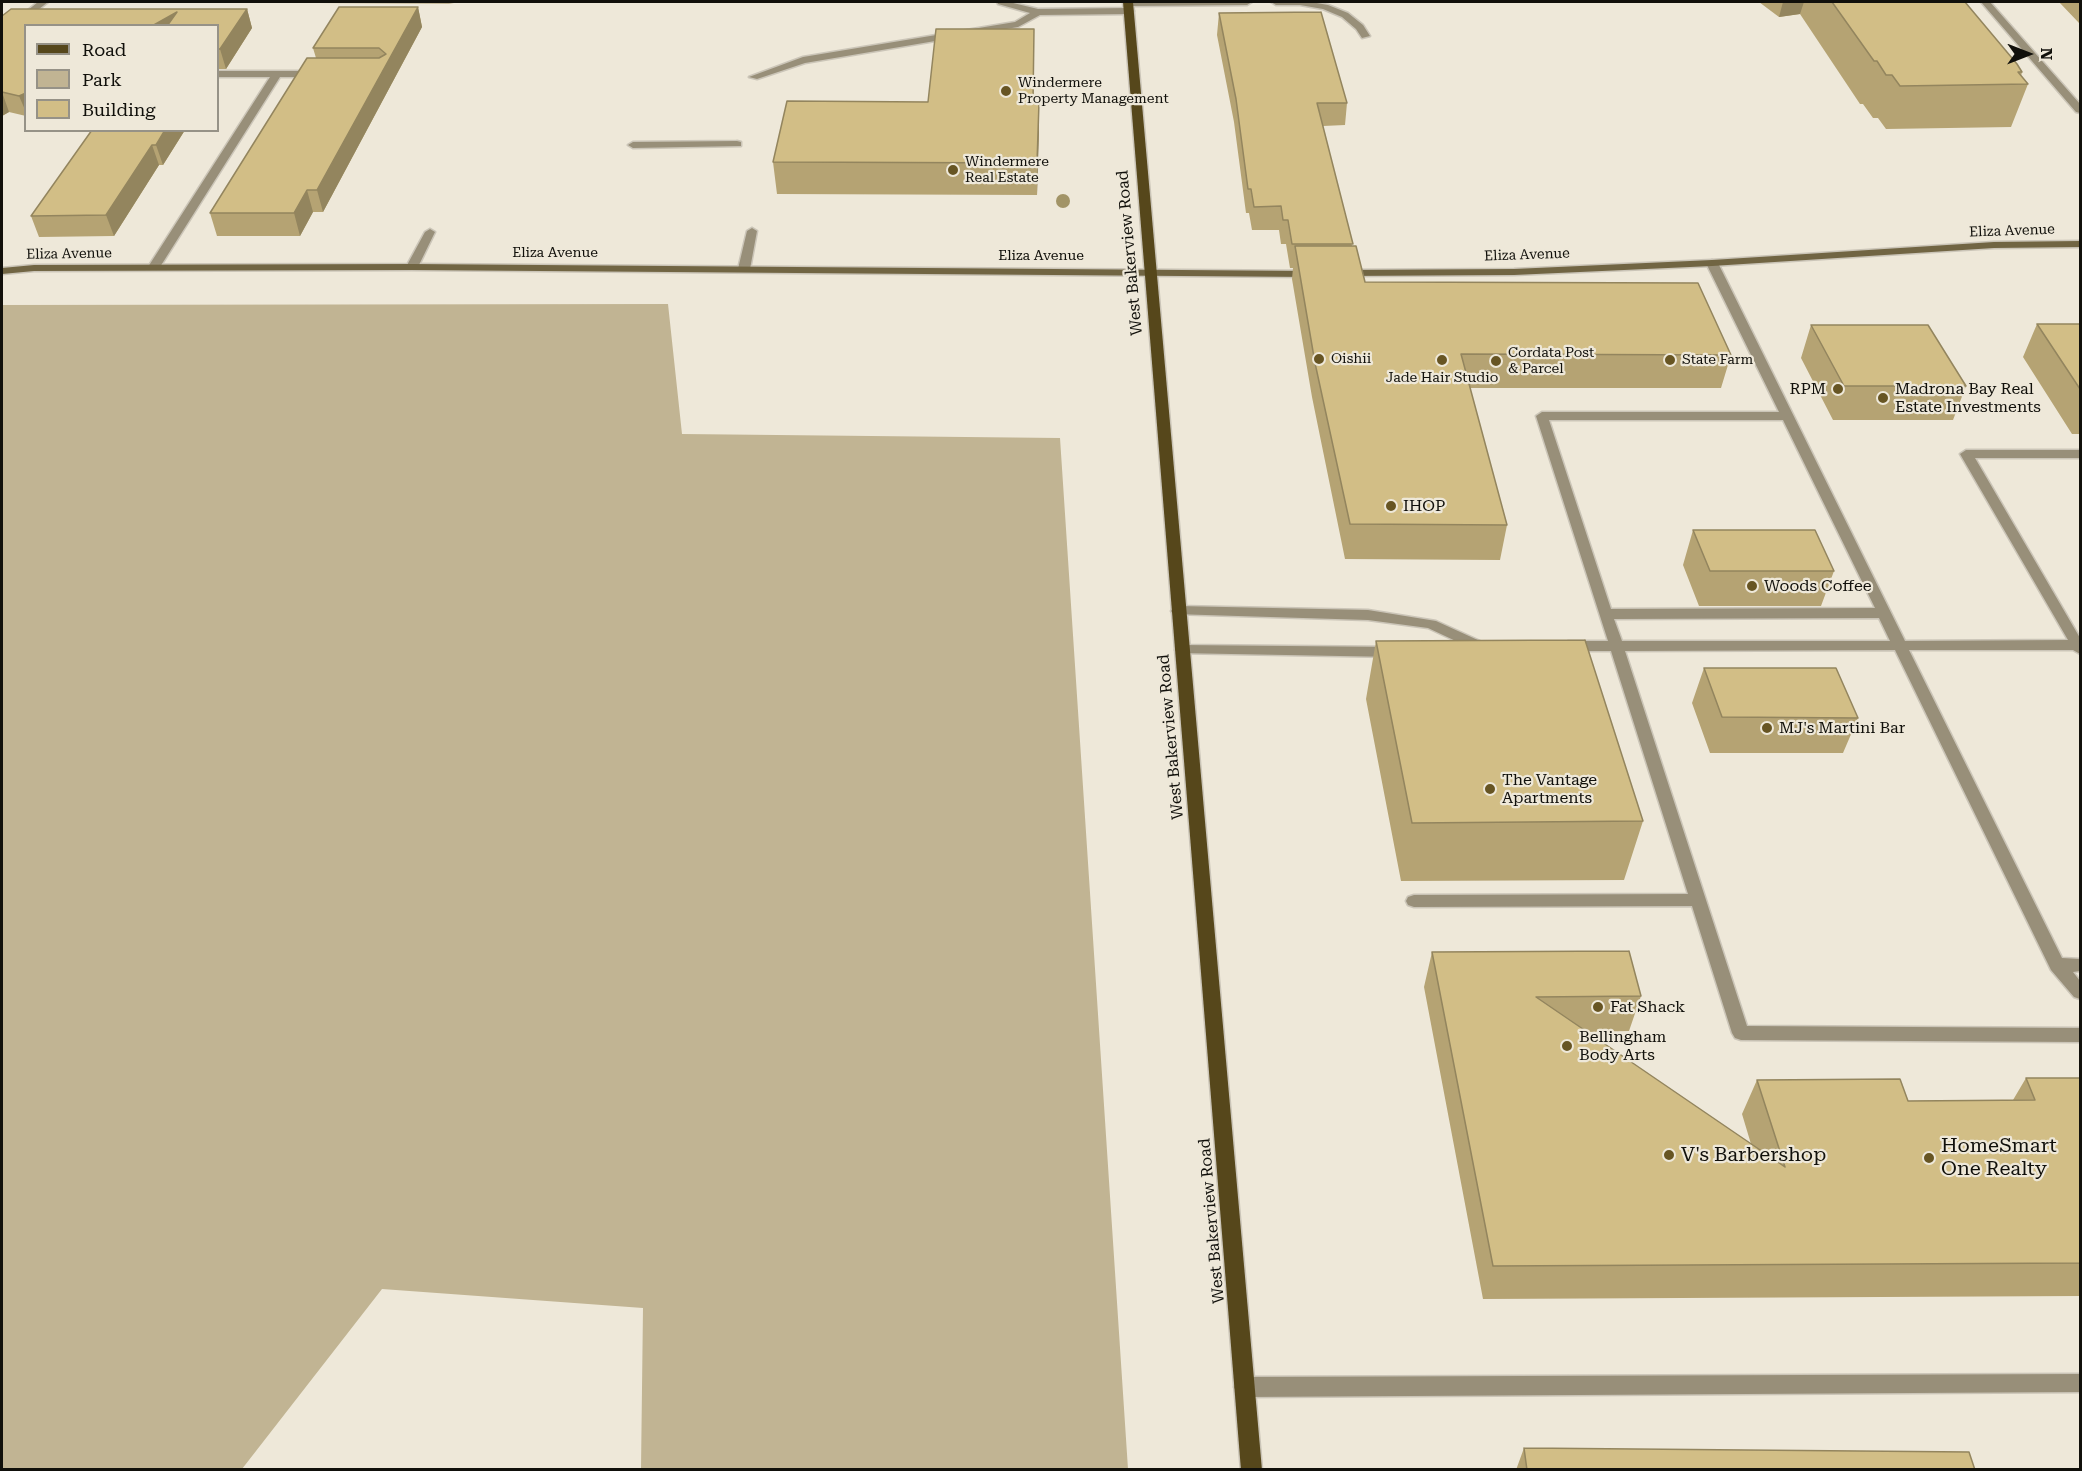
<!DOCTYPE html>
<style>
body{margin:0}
#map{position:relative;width:2082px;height:1471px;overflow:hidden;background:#eee8d9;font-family:"Roboto Serif",serif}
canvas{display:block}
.frame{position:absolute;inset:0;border:3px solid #11100b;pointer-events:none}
.legend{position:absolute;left:24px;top:24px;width:195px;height:108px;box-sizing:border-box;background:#eee8d9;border:2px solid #969287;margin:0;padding:8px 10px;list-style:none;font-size:18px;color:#11100b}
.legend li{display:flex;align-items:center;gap:12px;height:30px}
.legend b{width:30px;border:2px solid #969287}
.north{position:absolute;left:1998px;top:24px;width:60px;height:60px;-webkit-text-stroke:4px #eee8d9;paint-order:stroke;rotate:90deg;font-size:16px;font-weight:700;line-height:24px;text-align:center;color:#11100b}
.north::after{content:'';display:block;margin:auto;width:21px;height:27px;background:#11100b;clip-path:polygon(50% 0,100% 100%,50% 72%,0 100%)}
</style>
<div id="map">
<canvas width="2082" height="1471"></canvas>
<div class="frame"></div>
<ul class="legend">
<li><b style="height:8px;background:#56471b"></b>Road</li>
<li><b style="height:16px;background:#c1b493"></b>Park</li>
<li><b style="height:16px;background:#d2be86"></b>Building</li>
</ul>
<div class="north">N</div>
</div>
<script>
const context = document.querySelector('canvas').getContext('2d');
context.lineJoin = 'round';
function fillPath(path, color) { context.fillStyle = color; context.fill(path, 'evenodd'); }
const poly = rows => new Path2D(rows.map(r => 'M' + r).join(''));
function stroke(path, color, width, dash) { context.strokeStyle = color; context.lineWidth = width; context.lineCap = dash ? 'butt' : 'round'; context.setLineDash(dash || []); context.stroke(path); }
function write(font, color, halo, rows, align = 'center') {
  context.font = font + ' "Roboto Serif",serif'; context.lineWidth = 4.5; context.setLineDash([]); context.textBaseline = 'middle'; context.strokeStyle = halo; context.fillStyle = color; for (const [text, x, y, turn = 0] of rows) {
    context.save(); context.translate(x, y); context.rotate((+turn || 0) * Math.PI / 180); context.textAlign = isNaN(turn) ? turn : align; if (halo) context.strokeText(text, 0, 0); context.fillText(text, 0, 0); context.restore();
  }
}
const green = poly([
 [189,2,459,2,449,4],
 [668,304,682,434,1060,438,1128,1469,641,1469,643,1308,382,1289,242,1469,2,1469,2,305]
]);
const lane = poly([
 [997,2,1009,2,1038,9,1129,8,1134,11,1129,14,1040,15,1018,27,805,63,757,79,749,77,803,57,1015,22,1030,13,998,4,997,2],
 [1124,2,1252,2,1247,5,1128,6,1125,5,1124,2],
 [1271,2,1311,2,1328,5,1348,13,1363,25,1370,36,1362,38,1356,29,1342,17,1323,9,1300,5,1276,5,1271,2],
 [218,71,318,71,323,74,318,77,280,77,160,267,158,269,150,269,148,267,270,77,218,77,218,71],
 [737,141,741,142,741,146,633,148,628,145,633,142,737,141],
 [752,228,757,231,750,269,744,272,738,269,747,231,752,228],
 [430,229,435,232,418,267,416,269,408,269,406,267,425,232,430,229],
 [1712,260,1718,263,1905,641,2068,640,1960,454,1966,450,2080,450,2080,458,1975,458,2080,638,2080,654,2073,650,1909,650,2062,958,2080,959,2080,971,2073,972,2080,981,2080,999,2074,997,2051,970,1895,650,1625,651,1747,1026,2080,1028,2080,1042,1741,1040,1735,1038,1732,1033,1692,906,1414,907,1408,905,1406,901,1408,897,1414,895,1688,894,1611,651,1568,651,1561,646,1568,641,1608,641,1536,416,1542,412,1779,412,1706,263,1712,260],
 [1549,420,1783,420,1875,608,1611,609,1549,420],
 [1879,618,1890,641,1622,641,1614,619,1879,618],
 [1178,606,1368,610,1436,621,1480,641,1482,644,1480,647,1463,652,1456,647,1460,643,1428,628,1368,620,1173,614,1171,611,1173,608,1178,606],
 [1182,645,1395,647,1402,652,1395,657,1177,653,1175,650,1177,647,1182,645],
 [2080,1374,2080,1392,1244,1397,1237,1394,1234,1387,1237,1380,1244,1377,2080,1374]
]);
const street = poly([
 [38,2,48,2,2,38,2,31,38,2],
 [1981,2,1990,2,2080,104,2080,113,2076,112,1981,2]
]);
const secondary = poly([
 [2080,241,2080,247,1994,248,1712,266,1514,275,1343,276,1337,273,1343,270,1514,269,1712,260,1994,242,2080,241],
 [412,264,1310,271,1316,274,1310,277,412,270,34,271,2,274,2,268,34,265,412,264]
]);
const primary = poly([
 [1123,2,1133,2,1262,1470,1241,1470,1123,2]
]);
const trees = [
 [1063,201]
];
const wall = poly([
 [1759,2,1965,2,2022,72,2021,76,2028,84,2011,127,1886,129,1878,118,1873,118,1863,104,1860,104,1800,14,1779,17],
 [2059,2,2080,2,2080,23,2079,23],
 [418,7,422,27,323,212,313,212,300,236,217,236,210,213,316,58,313,48],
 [247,9,252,28,226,69,218,69,218,26,26,26,26,116,9,112,2,116,2,16],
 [1219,13,1347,103,1345,125,1323,126,1352,246,1365,282,1731,355,1721,388,1470,388,1507,525,1500,560,1345,559,1312,397,1292,279,1293,268,1290,268,1286,244,1281,244,1279,230,1252,230,1249,213,1246,213,1234,122,1217,35],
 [1034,102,1039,102,1037,195,777,194,773,162],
 [92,130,185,130,163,165,159,165,114,236,39,237,31,216],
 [2037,324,2080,324,2080,434,2072,434,2023,357],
 [1811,325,1966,386,1953,420,1833,420,1801,358],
 [1693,530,1834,571,1821,606,1699,606,1683,565],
 [1376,641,1643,821,1624,880,1401,881,1366,699],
 [1704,668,1858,718,1843,753,1710,753,1692,703],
 [1432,952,1641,996,1629,1031,1586,1032,1751,1144,1742,1114,1757,1080,1908,1101,2013,1100,2026,1078,2080,1078,2080,1296,1483,1299,1424,987],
 [1524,1448,1975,1470,1516,1470]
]);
const shadedWall = poly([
 [1783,2,1804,2,1800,14,1779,17],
 [418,7,422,27,323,212,317,190],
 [247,9,252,28,226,69,220,49],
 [177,12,182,26,152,26],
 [2,92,9,112,2,116],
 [26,93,26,112,19,96],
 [1039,102,1039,133,1037,195,1037,163],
 [165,130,185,130,163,165,156,145],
 [152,145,159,165,114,236,106,215],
 [307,190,313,212,300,236,294,213]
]);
const building = poly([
 [1832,2,1965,2,2017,64,2022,72,2018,72,2028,84,1900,86,1892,75,1886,75,1877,61,1874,61,1832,2],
 [339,7,418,7,317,190,307,190,294,213,210,213,307,58,379,58,386,54,379,48,313,48,339,7],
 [11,9,247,9,220,49,218,49,218,26,167,26,177,12,152,26,26,26,26,93,19,96,2,92,2,16,11,9],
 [1321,12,1347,103,1317,103,1353,244,1292,244,1288,220,1283,220,1281,206,1254,207,1251,189,1248,189,1236,99,1219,13,1321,12],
 [936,29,1034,29,1033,102,1039,102,1037,163,773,162,787,101,928,102,936,29],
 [92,130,165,130,156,145,152,145,106,215,31,216,92,130],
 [1295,246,1356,246,1365,282,1698,283,1731,355,1461,354,1507,525,1350,524,1315,363,1295,246],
 [2037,324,2080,324,2080,389,2037,324],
 [1811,325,1928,325,1966,386,1844,386,1811,325],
 [1693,530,1815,530,1834,571,1710,571,1693,530],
 [1585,640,1643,821,1412,823,1376,641,1585,640],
 [1704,668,1836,668,1858,718,1722,717,1704,668],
 [1629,951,1641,996,1536,997,1785,1167,1757,1080,1900,1079,1908,1101,2035,1100,2026,1078,2080,1078,2080,1263,1493,1266,1432,952,1629,951],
 [1524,1448,1969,1452,1975,1470,1527,1470,1524,1448]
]);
const markers = [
 [1006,91,6,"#675523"],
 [953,170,6,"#675523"],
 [1319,359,6,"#675523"],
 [1442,360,6,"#675523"],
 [1670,360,6,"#675523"],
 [1496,361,6,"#675523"],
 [1838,389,6,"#675523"],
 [1883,398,6,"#675523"],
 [1391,506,6,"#675523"],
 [1752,586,6,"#675523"],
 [1767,728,6,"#675523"],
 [1490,789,6,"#675523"],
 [1598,1007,6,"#675523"],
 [1567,1046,6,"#675523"],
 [1669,1155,6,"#675523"],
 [1929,1158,6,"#675523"]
];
const farPoinames = [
 ["Windermere",1018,83],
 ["Property Management",1018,99],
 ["Windermere",965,162],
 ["Real Estate",965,178],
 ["Cordata Post",1508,353],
 ["& Parcel",1508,369],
 ["Oishii",1331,359],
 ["State Farm",1682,360],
 ["Jade Hair Studio",1442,378,"center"]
];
const farStreetnames = [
 ["Eliza Avenue",2012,231,-2],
 ["Eliza Avenue",555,253],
 ["Eliza Avenue",69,254,-1],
 ["Eliza Avenue",1527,255,-2],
 ["Eliza Avenue",1041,256]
];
const streetNames = [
 ["West Bakerview Road",1130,253,-95],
 ["West Bakerview Road",1171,737,-95],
 ["West Bakerview Road",1212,1221,-95]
];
const poiNames = [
 ["RPM",1826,389,"right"],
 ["Madrona Bay Real",1895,389],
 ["Estate Investments",1895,407],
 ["IHOP",1403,506],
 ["Woods Coffee",1764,586],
 ["MJ's Martini Bar",1779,728],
 ["The Vantage",1502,780],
 ["Apartments",1502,798],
 ["Fat Shack",1610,1007],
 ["Bellingham",1579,1037],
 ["Body Arts",1579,1055]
];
const nearPoinames = [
 ["HomeSmart",1941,1146],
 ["One Realty",1941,1169],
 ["V's Barbershop",1681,1155]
];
fillPath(green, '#c1b493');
stroke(lane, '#cbc5b8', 3);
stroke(street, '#cbc5b8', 3);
stroke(secondary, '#cbc5b8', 3);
stroke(primary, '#cbc5b8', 3);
fillPath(lane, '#988f79');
fillPath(street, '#988f79');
fillPath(secondary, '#716543');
fillPath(primary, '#56471b');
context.fillStyle = '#a29467';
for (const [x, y] of trees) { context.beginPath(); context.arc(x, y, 7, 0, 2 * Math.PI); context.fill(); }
fillPath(wall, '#b5a373');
fillPath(shadedWall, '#93855e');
fillPath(building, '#d2be86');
stroke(building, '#93855e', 1.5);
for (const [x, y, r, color] of markers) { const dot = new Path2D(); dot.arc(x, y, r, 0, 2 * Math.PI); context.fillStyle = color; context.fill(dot); stroke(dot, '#eee8d9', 2); }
write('14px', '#11100b', '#eee8d9', farPoinames, 'left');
write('14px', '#11100b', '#eee8d9', farStreetnames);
write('16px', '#11100b', '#eee8d9', streetNames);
write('16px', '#11100b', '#eee8d9', poiNames, 'left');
write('20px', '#11100b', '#eee8d9', nearPoinames, 'left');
</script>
